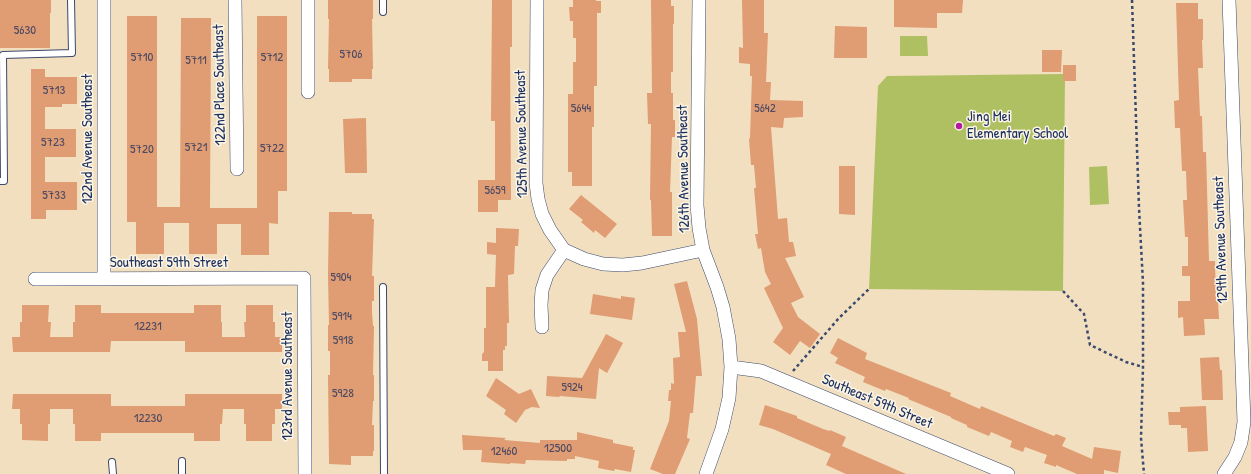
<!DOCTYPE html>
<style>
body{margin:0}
canvas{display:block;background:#f1dfbf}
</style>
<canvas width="1251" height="474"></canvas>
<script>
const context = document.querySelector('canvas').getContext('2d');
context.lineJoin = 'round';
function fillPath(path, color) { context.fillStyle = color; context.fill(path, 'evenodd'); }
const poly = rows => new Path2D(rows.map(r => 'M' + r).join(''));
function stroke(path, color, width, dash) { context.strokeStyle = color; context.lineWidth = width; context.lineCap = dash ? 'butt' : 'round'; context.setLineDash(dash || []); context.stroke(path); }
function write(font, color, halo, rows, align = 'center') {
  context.font = font + ' "Patrick Hand",sans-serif'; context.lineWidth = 3; context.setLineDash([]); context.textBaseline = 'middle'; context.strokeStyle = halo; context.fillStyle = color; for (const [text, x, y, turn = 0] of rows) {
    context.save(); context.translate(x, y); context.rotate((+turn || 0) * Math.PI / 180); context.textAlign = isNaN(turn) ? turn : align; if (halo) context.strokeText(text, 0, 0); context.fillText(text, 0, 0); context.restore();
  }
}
const green = poly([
 [900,36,927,36,928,56,900,56],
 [1065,74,1063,291,869,289,878,86,887,76],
 [1107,166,1109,204,1090,205,1089,167]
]);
const building = poly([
 [0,0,51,0,51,13,50,13,50,48,0,48],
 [328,0,373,0,373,19,372,19,373,69,372,69,372,79,352,79,352,82,329,82,329,69,328,69,329,19,328,19],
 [492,0,512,0,512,47,510,47,511,200,498,200,498,212,478,212,478,180,495,180,495,121,491,121],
 [573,0,596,0,596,1,601,1,601,13,597,13,597,86,594,86,594,127,592,127,592,186,572,186,572,172,568,172,568,94,573,94,573,62,576,62,576,38,573,38,573,21,570,21,569,7,573,7],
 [651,0,671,0,671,6,674,6,674,24,673,24,673,72,671,72,671,93,673,93,673,120,675,120,675,137,672,137,670,192,672,192,672,236,652,236,651,200,650,200,651,124,648,124,647,93,652,93],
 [742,0,764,0,764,33,768,33,766,82,771,82,770,100,803,101,803,117,784,118,783,128,771,127,778,219,787,218,789,242,793,242,796,256,785,258,804,297,791,303,798,317,820,334,810,348,800,341,790,355,773,342,783,328,764,288,771,284,765,272,761,248,758,249,755,234,758,234,754,188,756,188,754,165,751,165,749,139,750,138,752,76,750,76,750,64,739,63,739,47,743,48],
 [894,0,963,0,962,13,937,13,937,28,894,27],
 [1176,3,1198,3,1198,19,1203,19,1203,40,1202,40,1203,68,1198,68,1200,116,1202,116,1203,152,1206,152,1209,261,1215,261,1216,300,1218,300,1219,319,1204,319,1205,335,1184,336,1183,317,1178,318,1178,301,1190,301,1190,276,1182,276,1182,266,1188,266,1188,237,1185,237,1183,200,1187,200,1186,171,1182,171,1180,128,1175,128,1174,101,1179,100],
 [127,16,157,16,157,207,180,207,181,18,211,18,210,208,257,208,257,16,287,16,287,191,278,191,278,224,269,223,269,255,241,255,241,224,217,224,217,254,189,254,189,223,164,223,164,254,136,254,136,222,127,222],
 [835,26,867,27,867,58,834,58],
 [1042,50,1062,50,1061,72,1042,72],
 [1063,65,1076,65,1076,81,1063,81],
 [31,69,45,69,45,77,77,77,77,104,62,104,62,107,45,107,45,129,76,129,76,157,45,157,45,182,77,182,77,210,46,210,46,219,31,219],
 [366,118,367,173,345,173,343,119],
 [839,166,855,166,855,215,839,214],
 [581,195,617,224,605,238,595,230,594,233,581,222,583,220,569,209],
 [329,212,352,212,352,214,372,214,372,219,374,219,372,276,374,276,374,301,372,301,372,312,373,326,374,326,373,375,374,375,374,401,373,401,372,425,374,425,374,451,373,451,373,456,351,456,351,465,329,464,328,375,330,375,330,351,328,351,328,325,329,325,328,275],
 [496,228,519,229,518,246,515,246,514,274,508,275,509,323,507,323,507,346,505,346,505,350,503,350,503,371,488,371,488,361,482,361,482,354,484,352,484,328,486,328,486,287,495,287,496,255,487,254,487,242,496,243],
 [687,281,697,319,702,376,696,376,693,413,690,413,687,438,690,439,675,474,663,474,650,469,669,421,671,401,668,401,669,390,671,390,671,383,674,384,673,358,680,357,678,332,686,332,674,284],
 [593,294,621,299,621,296,635,298,632,320,590,314],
 [22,305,49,305,48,322,51,322,50,337,73,337,73,322,75,322,75,305,101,305,101,313,194,313,194,305,221,305,221,322,222,322,222,337,245,337,244,322,246,322,246,305,273,305,273,322,275,322,275,337,282,337,282,352,185,352,185,341,111,341,110,352,13,352,12,337,20,337,20,322,22,322],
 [606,334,623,343,607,373,599,368,596,399,560,396,559,397,546,396,547,376,582,378],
 [838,338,867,353,865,359,951,393,950,396,980,409,981,406,1054,436,1056,434,1066,438,1062,446,1092,459,1094,447,1121,451,1118,473,1104,470,1104,474,1077,474,1056,465,1056,467,1044,463,1047,455,1025,447,1023,452,1010,447,1012,441,991,432,989,436,967,427,967,425,951,418,951,417,908,399,909,398,886,389,885,391,863,382,865,377,835,363,838,358,830,353],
 [1219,357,1220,370,1222,370,1223,400,1202,400,1200,358],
 [496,378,519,394,531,389,540,408,532,407,525,410,516,423,504,414,506,410,486,396],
 [13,394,111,394,111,406,185,406,185,394,282,394,282,409,275,409,275,424,272,424,272,441,246,441,246,424,244,424,244,409,223,409,222,424,220,424,220,441,194,441,194,433,101,433,101,441,75,441,75,424,73,424,73,409,50,409,50,424,48,424,48,441,22,440,22,424,20,424,20,409,12,409],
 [765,405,797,416,797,418,823,429,830,431,830,430,846,437,842,446,906,474,846,474,826,465,831,454,773,429,759,425],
 [1206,406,1208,451,1188,452,1187,428,1181,428,1181,425,1169,425,1168,412,1180,412,1180,407],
 [577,432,613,440,613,443,633,447,633,450,635,450,631,472,615,469,614,471,598,468,599,461,575,456,575,459,567,459,567,461,526,460,525,464,510,463,510,464,481,462,482,450,463,450,462,435,506,438,504,440,540,443,540,440,577,440]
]);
const path = poly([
 [1132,0,1139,208,1143,283,1143,367,1141,438,1144,474],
 [1063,291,1084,314,1090,345,1126,362,1143,367],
 [793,371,839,318,869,289]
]);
const lane = poly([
 [383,0,383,12],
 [0,181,4,181,3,55,72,53,71,0],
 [383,287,384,474],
 [182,461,182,474],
 [112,462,113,474]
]);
const street = poly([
 [235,0,237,169],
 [537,0,536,183,538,199,542,214,550,230,564,250,547,275,542,290,541,305,542,327],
 [699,0,697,205,699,228,703,250,717,287,723,307,729,339,731,367,729,398,722,429,706,474],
 [308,92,308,0],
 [564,250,584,259,603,264,623,265,642,263,703,250],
 [35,279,304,278,305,474],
 [104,279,104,0],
 [731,367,761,371,1008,474],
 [1224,474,1235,457,1241,442,1244,422,1229,0]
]);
const markers = [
 [959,126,4,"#b5179e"]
];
const numberNames = [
 ["5630",25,31],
 ["5706",351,55],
 ["5710",142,58],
 ["5712",272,58],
 ["5711",196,61],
 ["5713",54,91],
 ["5644",581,109],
 ["5642",765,109],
 ["5723",53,143],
 ["5721",196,148],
 ["5722",272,149],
 ["5720",142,150],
 ["5659",495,191],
 ["5733",54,196],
 ["5904",341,278],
 ["5914",342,317],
 ["12231",148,327],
 ["5918",343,341],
 ["5924",572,388],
 ["5928",343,394],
 ["12230",148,419],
 ["12500",558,449],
 ["12460",504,452]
];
const streetNames = [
 ["122nd Place Southeast",220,85,-91],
 ["125th Avenue Southeast",522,134,-91],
 ["122nd Avenue Southeast",88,139,-90],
 ["126th Avenue Southeast",684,169,-91],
 ["129th Avenue Southeast",1221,240,-92],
 ["Southeast 59th Street",169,263],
 ["123rd Avenue Southeast",288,376,-90],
 ["Southeast 59th Street",877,402,23]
];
const poiNames = [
 ["Jing Mei",967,117],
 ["Elementary School",967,134]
];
fillPath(green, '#afc063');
fillPath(building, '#e09c72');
stroke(lane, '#3b496d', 8);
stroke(street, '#3b496d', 14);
stroke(path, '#3b496d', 2.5, [3, 3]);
stroke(lane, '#fff', 6);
stroke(street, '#fff', 13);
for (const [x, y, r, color] of markers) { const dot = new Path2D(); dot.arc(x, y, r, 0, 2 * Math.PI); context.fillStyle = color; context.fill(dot); stroke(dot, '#fcf5e5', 1.5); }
write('13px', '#4c4a63', null, numberNames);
write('15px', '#1b2f5e', '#fcf5e5', streetNames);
write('15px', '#1b2f5e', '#fcf5e5', poiNames, 'left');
</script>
